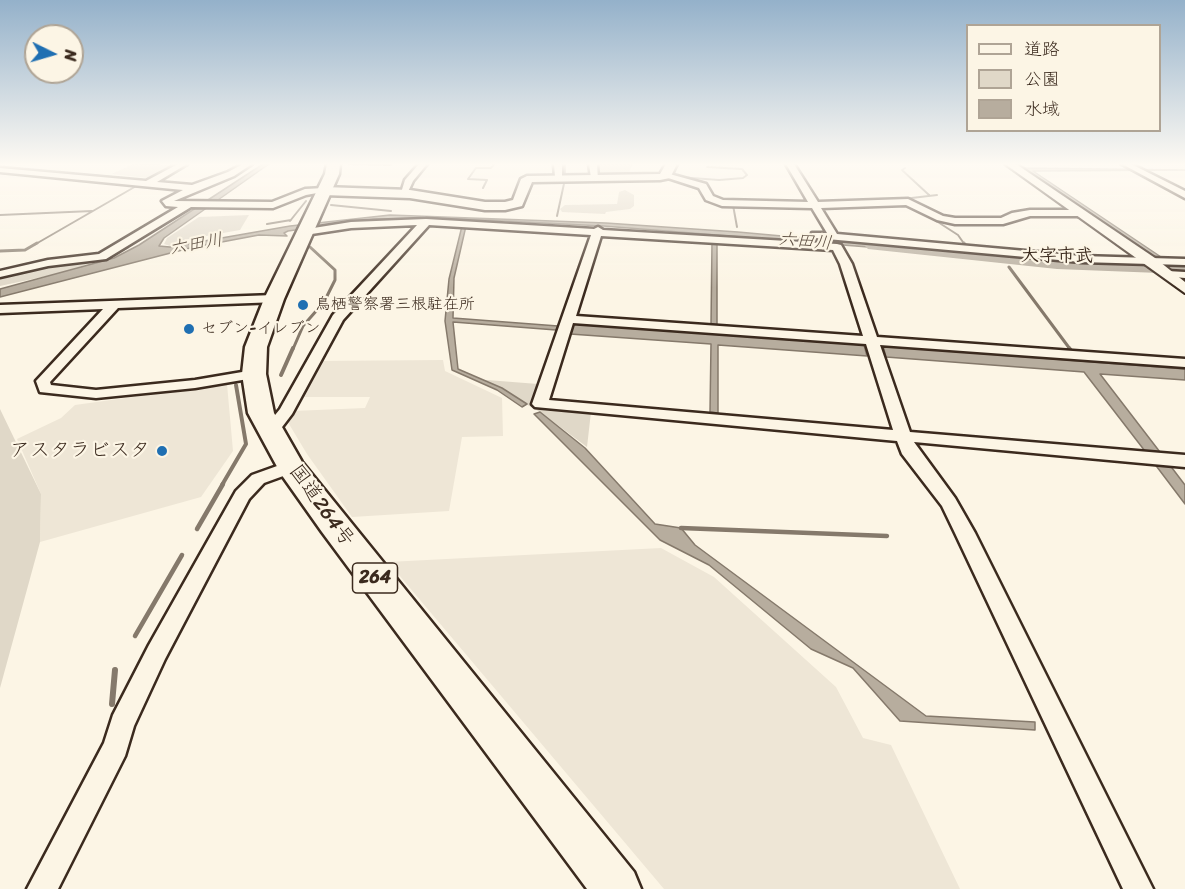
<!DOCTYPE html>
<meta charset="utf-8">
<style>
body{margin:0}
#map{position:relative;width:1185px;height:889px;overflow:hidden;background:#fcf5e5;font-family:Sriracha,"Klee One",sans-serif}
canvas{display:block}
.legend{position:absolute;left:966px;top:24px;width:195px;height:108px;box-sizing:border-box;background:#fcf5e5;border:2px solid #afa495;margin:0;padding:8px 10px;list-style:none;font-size:18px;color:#3b2a1e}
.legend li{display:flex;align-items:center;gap:12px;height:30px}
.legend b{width:30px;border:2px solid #afa495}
.north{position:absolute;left:24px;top:24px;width:60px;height:60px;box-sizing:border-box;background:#fcf5e5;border:2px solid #afa495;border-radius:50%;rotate:95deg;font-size:16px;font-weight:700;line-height:24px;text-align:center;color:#3b2a1e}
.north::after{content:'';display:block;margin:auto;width:21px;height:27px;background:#1f6fb2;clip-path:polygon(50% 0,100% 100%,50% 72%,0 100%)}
</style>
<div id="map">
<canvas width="1185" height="889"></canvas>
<ul class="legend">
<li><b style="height:8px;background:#fcf5e5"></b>道路</li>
<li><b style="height:16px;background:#e0d8c8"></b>公園</li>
<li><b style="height:16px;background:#b7ad9e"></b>水域</li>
</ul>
<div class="north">N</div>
</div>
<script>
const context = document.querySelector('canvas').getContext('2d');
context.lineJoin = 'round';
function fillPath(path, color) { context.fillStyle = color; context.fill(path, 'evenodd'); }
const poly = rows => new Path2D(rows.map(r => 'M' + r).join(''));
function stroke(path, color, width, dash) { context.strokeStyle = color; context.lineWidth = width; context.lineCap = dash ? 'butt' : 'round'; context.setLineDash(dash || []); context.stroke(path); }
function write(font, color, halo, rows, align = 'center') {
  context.font = font + ' Sriracha,"Klee One",sans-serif'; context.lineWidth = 4.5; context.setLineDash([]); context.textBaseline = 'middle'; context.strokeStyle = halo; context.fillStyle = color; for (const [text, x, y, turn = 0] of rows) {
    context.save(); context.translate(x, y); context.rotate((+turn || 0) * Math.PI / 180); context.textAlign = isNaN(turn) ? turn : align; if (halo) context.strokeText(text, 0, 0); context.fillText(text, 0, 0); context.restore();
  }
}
const built = poly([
 [443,360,445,371,502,398,503,436,462,437,449,511,352,517,307,454,286,419,293,411,365,408,370,397,299,397,318,361],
 [227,384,233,451,201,497,40,542,41,494,17,439,61,418,75,405],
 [661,548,714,577,836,687,863,738,891,745,960,889,664,889,388,562]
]);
const green = poly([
 [134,164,171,165,148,178,111,174],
 [596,164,632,164,628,176,597,176],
 [625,190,634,195,634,206,630,209,606,212,605,214,562,212,560,209,565,205,617,204,619,192],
 [249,215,240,230,178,241,170,246,164,244,167,238,199,217],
 [121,247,130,248,111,257,56,274,0,286,0,276,45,266,96,260],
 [487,380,538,384,532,404,543,410,591,412,587,447,540,412,485,381],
 [0,409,41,494,40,542,0,688]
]);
const water = poly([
 [263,164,269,164,164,238,159,246,170,247,290,226,390,215,606,223,738,232,903,247,906,250,603,226,447,218,374,219,288,231,284,233,287,236,259,235,190,248,0,297,0,289,114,258,139,245,263,164],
 [1015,164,1026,168,1185,170,1033,171,1164,259,1155,259,1015,164],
 [462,226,466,226,454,278,453,318,558,326,556,330,453,322,458,369,502,388,527,404,522,407,497,390,452,370,445,321,449,279,462,226],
 [712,241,717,241,717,326,711,325,712,241],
 [573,324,864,345,867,356,718,345,718,413,710,412,711,344,570,334,573,324],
 [883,346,1185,369,1185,380,1100,374,1163,456,1148,455,1084,372,886,357,883,346],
 [540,412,585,448,655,524,681,528,695,545,926,716,1035,722,1035,730,900,721,853,668,811,649,709,565,660,540,534,414,540,412],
 [1154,463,1169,464,1185,485,1185,504,1154,463]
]);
const streamFar4 = poly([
 [349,164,391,165],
 [565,164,565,176],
 [784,164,808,202],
 [905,168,902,170,929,195],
 [679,177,719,180,743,178,747,175,742,169,707,167],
 [143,182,176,164,171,164],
 [483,188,487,180,468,179,476,168,491,168,494,164],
 [903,199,937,195],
 [331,205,391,211],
 [733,205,737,227],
 [0,215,92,211],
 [927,215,958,235,965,245],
 [557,216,565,179],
 [290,221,306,201],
 [267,224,291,220],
 [34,245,138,185]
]);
const streamFar3 = poly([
 [964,243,966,247],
 [0,251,25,250,37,243],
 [1009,267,1070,349],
 [293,349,303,326,324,302,335,280,335,270,310,247]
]);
const streamFar2 = poly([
 [1069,348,1072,352],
 [281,375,293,348],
 [222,485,246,444,236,385]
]);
const streamFar1 = poly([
 [681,528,887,536],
 [197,529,223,484],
 [135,636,182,555]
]);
const stream = poly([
 [112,704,115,670]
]);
const river = poly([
 [873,241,1057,259,1185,264,1185,274,1057,269,868,249,865,246,868,243,873,241]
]);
const minor = poly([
 [178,164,187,164,157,182,192,185,228,172,243,164,252,164,234,176,174,201,272,202,305,189,324,188,328,191,306,195,273,208,191,207,106,259,48,266,0,277,0,271,48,260,99,254,178,207,166,206,162,201,183,190,0,172,0,168,146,181,178,164],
 [419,164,427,164,413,181,406,196,400,196,405,180,419,164],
 [554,164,562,164,562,179,555,177,554,164],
 [589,164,597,164,598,180,591,178,589,164],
 [786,164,794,164,818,202,908,199,943,216,955,218,1001,218,1012,213,1030,210,1080,210,1085,213,1080,216,1030,216,1003,224,955,224,937,220,906,205,821,208,837,234,1081,256,1185,259,1185,265,1081,262,816,238,812,237,812,233,827,233,812,208,722,206,706,200,699,188,662,176,666,173,706,184,713,196,723,200,808,202,786,164],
 [1122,164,1131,164,1185,191,1185,198,1122,164],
 [426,219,594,229,598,227,603,230,837,244,841,245,852,264,877,337,1185,359,1185,367,880,345,910,432,1185,455,1185,467,914,442,955,498,975,533,1153,889,1123,889,955,533,942,506,902,454,897,441,535,407,532,404,591,235,429,225,343,320,292,414,276,435,264,435,262,431,280,409,333,315,417,225,351,228,305,235,300,232,301,230,351,222,426,219],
 [601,236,833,250,840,264,863,336,576,316,601,236],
 [573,323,866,344,893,430,549,400,573,323],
 [1167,271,1185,272,1185,278,1163,276,1161,274,1167,271],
 [274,295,278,296,278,302,118,308,50,382,51,385,96,390,195,380,254,370,261,374,254,378,195,388,96,398,40,392,36,381,103,309,0,313,0,305,274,295],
 [291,461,297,463,300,467,297,471,264,483,249,499,165,659,134,726,125,756,58,889,27,889,104,743,113,715,149,645,236,491,252,475,291,461]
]);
const tertiary = poly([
 [1005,164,1016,164,1155,258,1185,282,1185,293,1005,164]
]);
const secondary = poly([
 [666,164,677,164,670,178,660,180,532,182,522,206,505,210,485,210,410,198,324,195,318,191,324,187,410,190,485,202,505,202,513,200,521,179,527,176,660,174,666,164]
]);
const trunk = poly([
 [327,164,340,164,339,174,284,299,267,347,266,374,274,413,302,462,634,872,641,889,587,889,322,532,281,474,248,413,242,374,245,347,264,299,325,174,327,164]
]);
const markers = [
 [303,305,6,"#1f6fb2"],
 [189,329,6,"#1f6fb2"],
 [162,451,6,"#1f6fb2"]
];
const farPoinames = [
 ["鳥栖警察署三根駐在所",315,305],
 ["セブン-イレブン",201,329]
];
const farWaternames = [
 ["六田川",805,242,5],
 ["六田川",196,245,-10]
];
const farQuarternames = [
 ["大字市武",1057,256]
];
const shields = [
 [375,578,45]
];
const shieldNames = [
 ["264",375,578]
];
const poiNames = [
 ["アスタラビスタ",150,451]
];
const streetNames = [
 ["国道264号",321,506,54]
];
fillPath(built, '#eee6d6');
fillPath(green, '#e0d8c8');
fillPath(water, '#b7ad9e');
stroke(water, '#85796b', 1.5);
stroke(streamFar4, '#85796b', 2);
stroke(streamFar3, '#85796b', 3);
stroke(streamFar2, '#85796b', 4);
stroke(streamFar1, '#85796b', 4.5);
stroke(stream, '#85796b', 6);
fillPath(river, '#b7ad9e');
stroke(minor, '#3b2a1e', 5);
stroke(tertiary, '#3b2a1e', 4);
stroke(secondary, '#3b2a1e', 5);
stroke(trunk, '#3b2a1e', 5);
fillPath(minor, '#fcf5e5');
fillPath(tertiary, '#fcf5e5');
fillPath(secondary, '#fcf5e5');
fillPath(trunk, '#fcf5e5');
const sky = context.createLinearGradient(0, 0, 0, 288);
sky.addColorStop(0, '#94b1ca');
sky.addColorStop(0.57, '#fefaf3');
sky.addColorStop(1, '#fefaf300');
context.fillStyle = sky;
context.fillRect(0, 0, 1185, 288);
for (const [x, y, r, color] of markers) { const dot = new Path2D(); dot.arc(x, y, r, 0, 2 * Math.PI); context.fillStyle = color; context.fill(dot); stroke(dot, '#fcf5e5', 2); }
write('16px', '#3b2a1e', '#fcf5e5', farPoinames, 'left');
write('italic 18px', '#605144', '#fcf5e5', farWaternames);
write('bold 18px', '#3b2a1e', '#fcf5e5', farQuarternames);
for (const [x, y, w] of shields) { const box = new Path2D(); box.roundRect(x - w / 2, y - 15, w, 30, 4.5); context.fillStyle = '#fcf5e5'; context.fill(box); stroke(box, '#3b2a1e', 1.5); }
write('bold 18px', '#3b2a1e', null, shieldNames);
write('20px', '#3b2a1e', '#fcf5e5', poiNames, 'right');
write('20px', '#3b2a1e', '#fcf5e5', streetNames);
</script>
